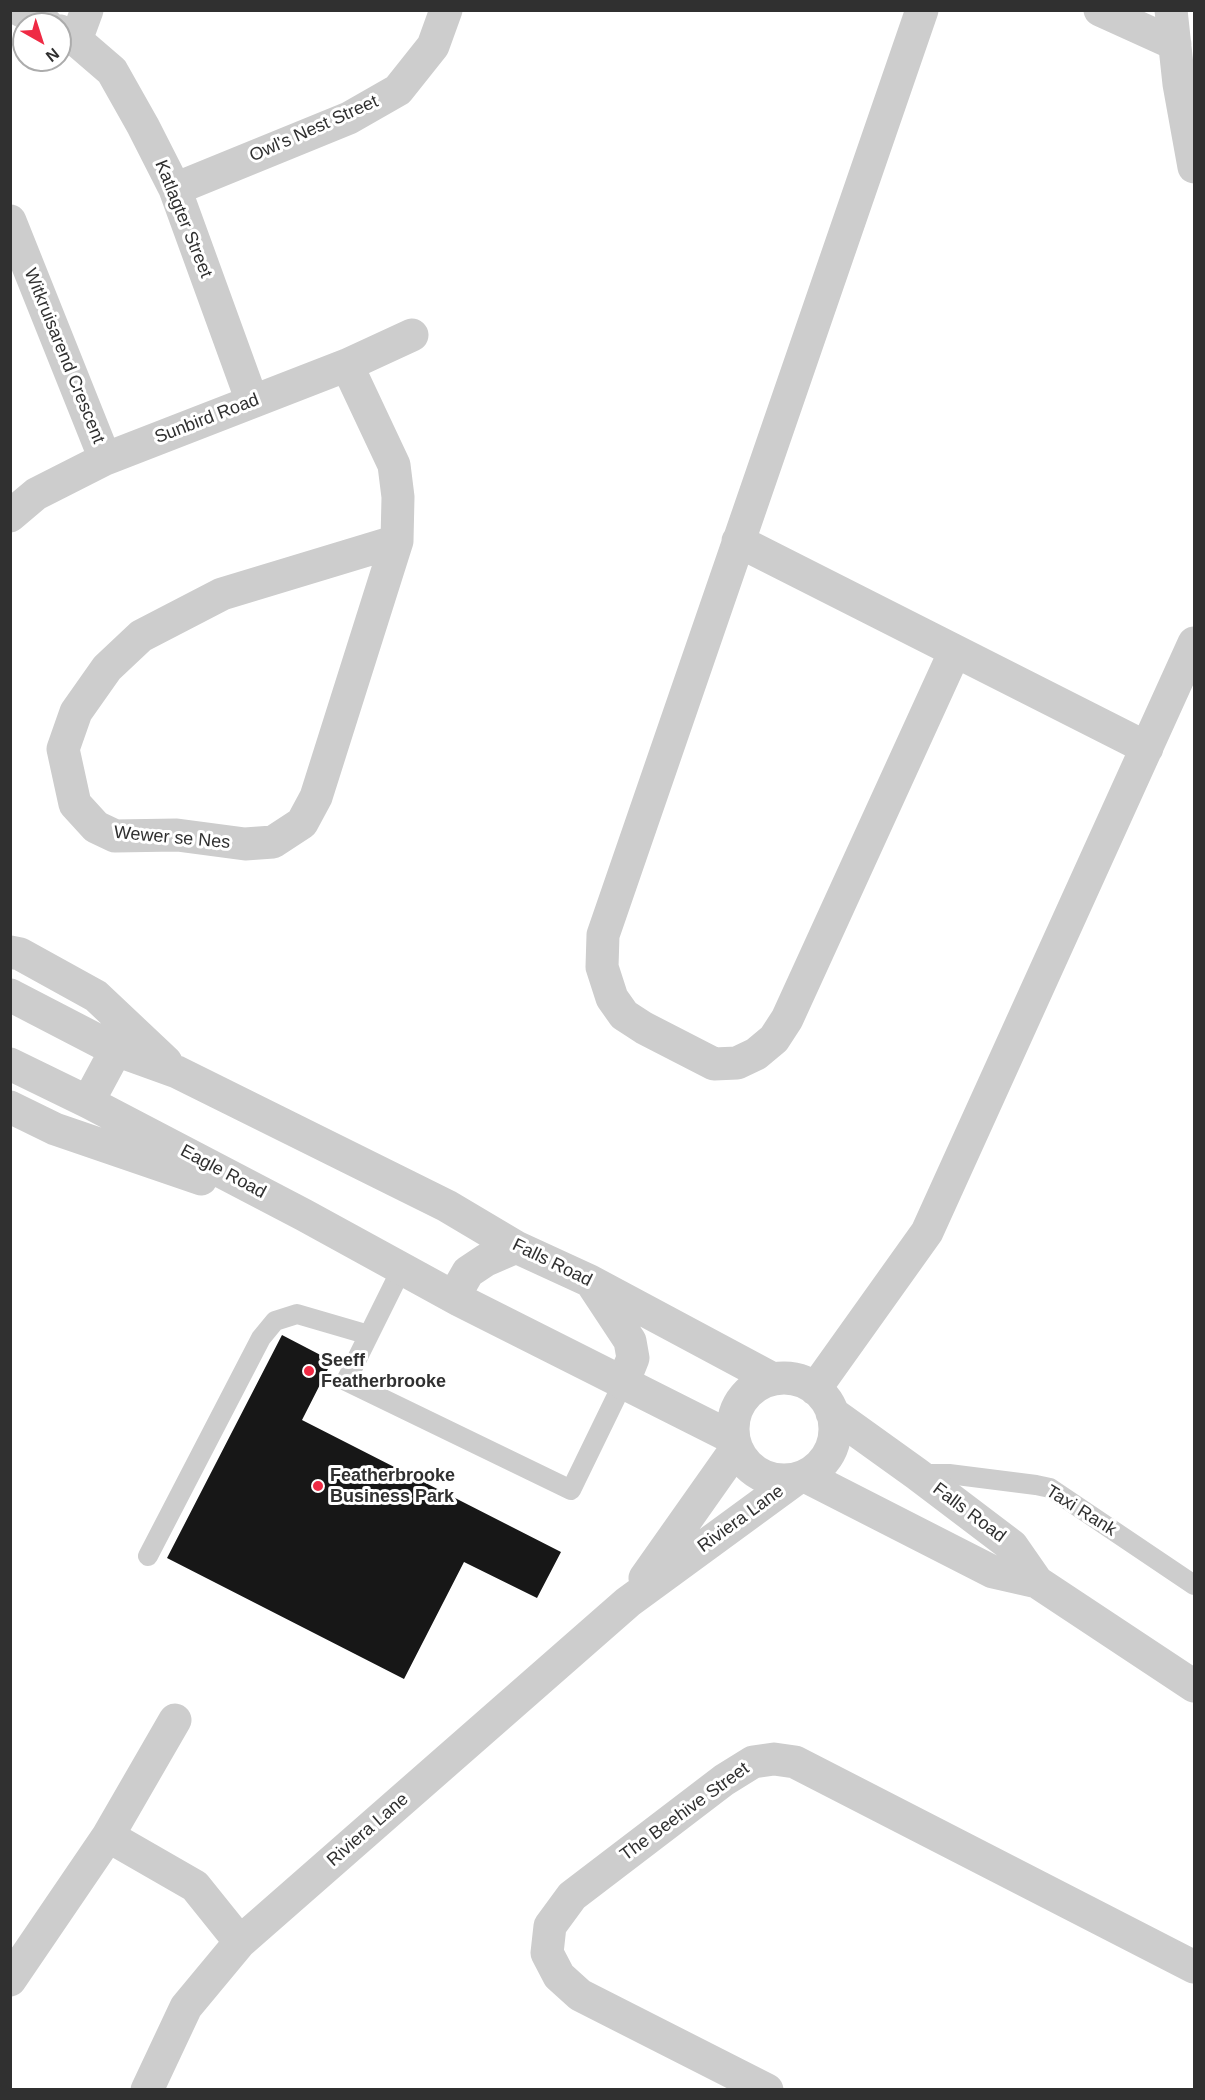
<!DOCTYPE html>
<style>
body{margin:0}
#map{position:relative;width:1205px;height:2100px;overflow:hidden;background:#fff;font-family:Arial,sans-serif}
canvas{display:block}
.frame{position:absolute;inset:0;border:12px solid #303030;pointer-events:none}
.north{position:absolute;left:12px;top:12px;width:60px;height:60px;box-sizing:border-box;background:#fff;border:2px solid #acacac;border-radius:50%;rotate:141deg;font-size:16px;font-weight:700;line-height:24px;text-align:center;color:#303030}
.north::after{content:'';display:block;margin:auto;width:21px;height:27px;background:#ef2a44;clip-path:polygon(50% 0,100% 100%,50% 72%,0 100%)}
</style>
<div id="map">
<canvas width="1205" height="2100"></canvas>
<div class="frame"></div>
<div class="north">N</div>
</div>
<script>
const context = document.querySelector('canvas').getContext('2d');
context.lineJoin = 'round';
function fillPath(path, color) { context.fillStyle = color; context.fill(path, 'evenodd'); }
const poly = rows => new Path2D(rows.map(r => 'M' + r).join(''));
function stroke(path, color, width, dash) { context.strokeStyle = color; context.lineWidth = width; context.lineCap = dash ? 'butt' : 'round'; context.setLineDash(dash || []); context.stroke(path); }
function write(font, color, halo, rows, align = 'center') {
  context.font = font + ' Arial,sans-serif'; context.lineWidth = 6; context.setLineDash([]); context.textBaseline = 'middle'; context.strokeStyle = halo; context.fillStyle = color; for (const [text, x, y, turn = 0] of rows) {
    context.save(); context.translate(x, y); context.rotate((+turn || 0) * Math.PI / 180); context.textAlign = isNaN(turn) ? turn : align; if (halo) context.strokeText(text, 0, 0); context.fillText(text, 0, 0); context.restore();
  }
}
const building = poly([
 [282,1335,332,1361,302,1420,561,1552,537,1598,464,1562,404,1679,167,1558]
]);
const service = poly([
 [401,1270,346,1381,571,1490,623,1383],
 [920,1474,949,1474,1036,1485,1050,1488,1194,1585],
 [148,1556,261,1338,275,1321,297,1314,369,1335]
]);
const minor = poly([
 [20,10,46,24],
 [922,10,603,935,602,967,612,998,624,1015,644,1028,714,1064,737,1063,756,1054,774,1039,787,1019,955,651],
 [1100,10,1175,44],
 [1171,10,1179,84,1194,167],
 [60,31,76,40,112,71,143,126,175,189,252,401],
 [76,40,87,10],
 [175,189,349,118,398,90,433,46,446,10],
 [10,221,105,459],
 [347,365,394,465,398,497,397,541,316,797,302,823,273,842,245,844,177,835,115,836,96,827,75,804,63,749,76,712,107,668,141,636,222,594,397,541],
 [10,516,36,494,105,459,347,365,412,335],
 [738,541,1147,748],
 [10,952,20,954,96,996,166,1062],
 [10,995,116,1050,177,1072,447,1206,516,1247,590,1281,773,1379],
 [10,1064,88,1102,304,1215,459,1300,733,1438],
 [88,1102,116,1050],
 [10,1107,55,1129,201,1179],
 [591,1282,630,1341,633,1358,623,1383],
 [459,1300,460,1286,468,1272,486,1260,516,1247],
 '733 1429a51 51 0 1 1 102 0a51 51 0 1 1-102 0Z',
 [815,1389,927,1232,1194,643],
 [832,1413,917,1474,1012,1546,1037,1582,1194,1686],
 [805,1476,993,1572,1037,1582],
 [645,1578,736,1449],
 [108,1836,195,1886,240,1942],
 [10,1980,108,1836,175,1720],
 [147,2090,186,2007,240,1942,628,1602,796,1479],
 [767,2090,580,1995,559,1976,547,1953,550,1926,572,1896,724,1780,753,1762,774,1759,795,1762,1194,1967]
]);
const markers = [
 [309,1371,6,"#ef2a44"],
 [318,1486,6,"#ef2a44"]
];
const streetNames = [
 ["Owl's Nest Street",314,129,-24],
 ["Katlagter Street",183,219,68],
 ["Witkruisarend Crescent",64,356,68],
 ["Sunbird Road",207,419,-21],
 ["Wewer se Nes",172,838,5],
 ["Eagle Road",223,1172,28],
 ["Falls Road",552,1263,26],
 ["Taxi Rank",1081,1511,32],
 ["Falls Road",969,1513,37],
 ["Riviera Lane",741,1519,-36],
 ["The Beehive Street",685,1812,-36],
 ["Riviera Lane",368,1830,-41]
];
const poiNames = [
 ["Seeff",321,1361],
 ["Featherbrooke",321,1382],
 ["Featherbrooke",330,1476],
 ["Business Park",330,1497]
];
fillPath(building, '#171717');
stroke(service, '#cdcdcd', 20);
stroke(minor, '#cdcdcd', 33);
for (const [x, y, r, color] of markers) { const dot = new Path2D(); dot.arc(x, y, r, 0, 2 * Math.PI); context.fillStyle = color; context.fill(dot); stroke(dot, '#fff', 2); }
write('18px', '#303030', '#fff', streetNames);
write('bold 18px', '#303030', '#fff', poiNames, 'left');
</script>
